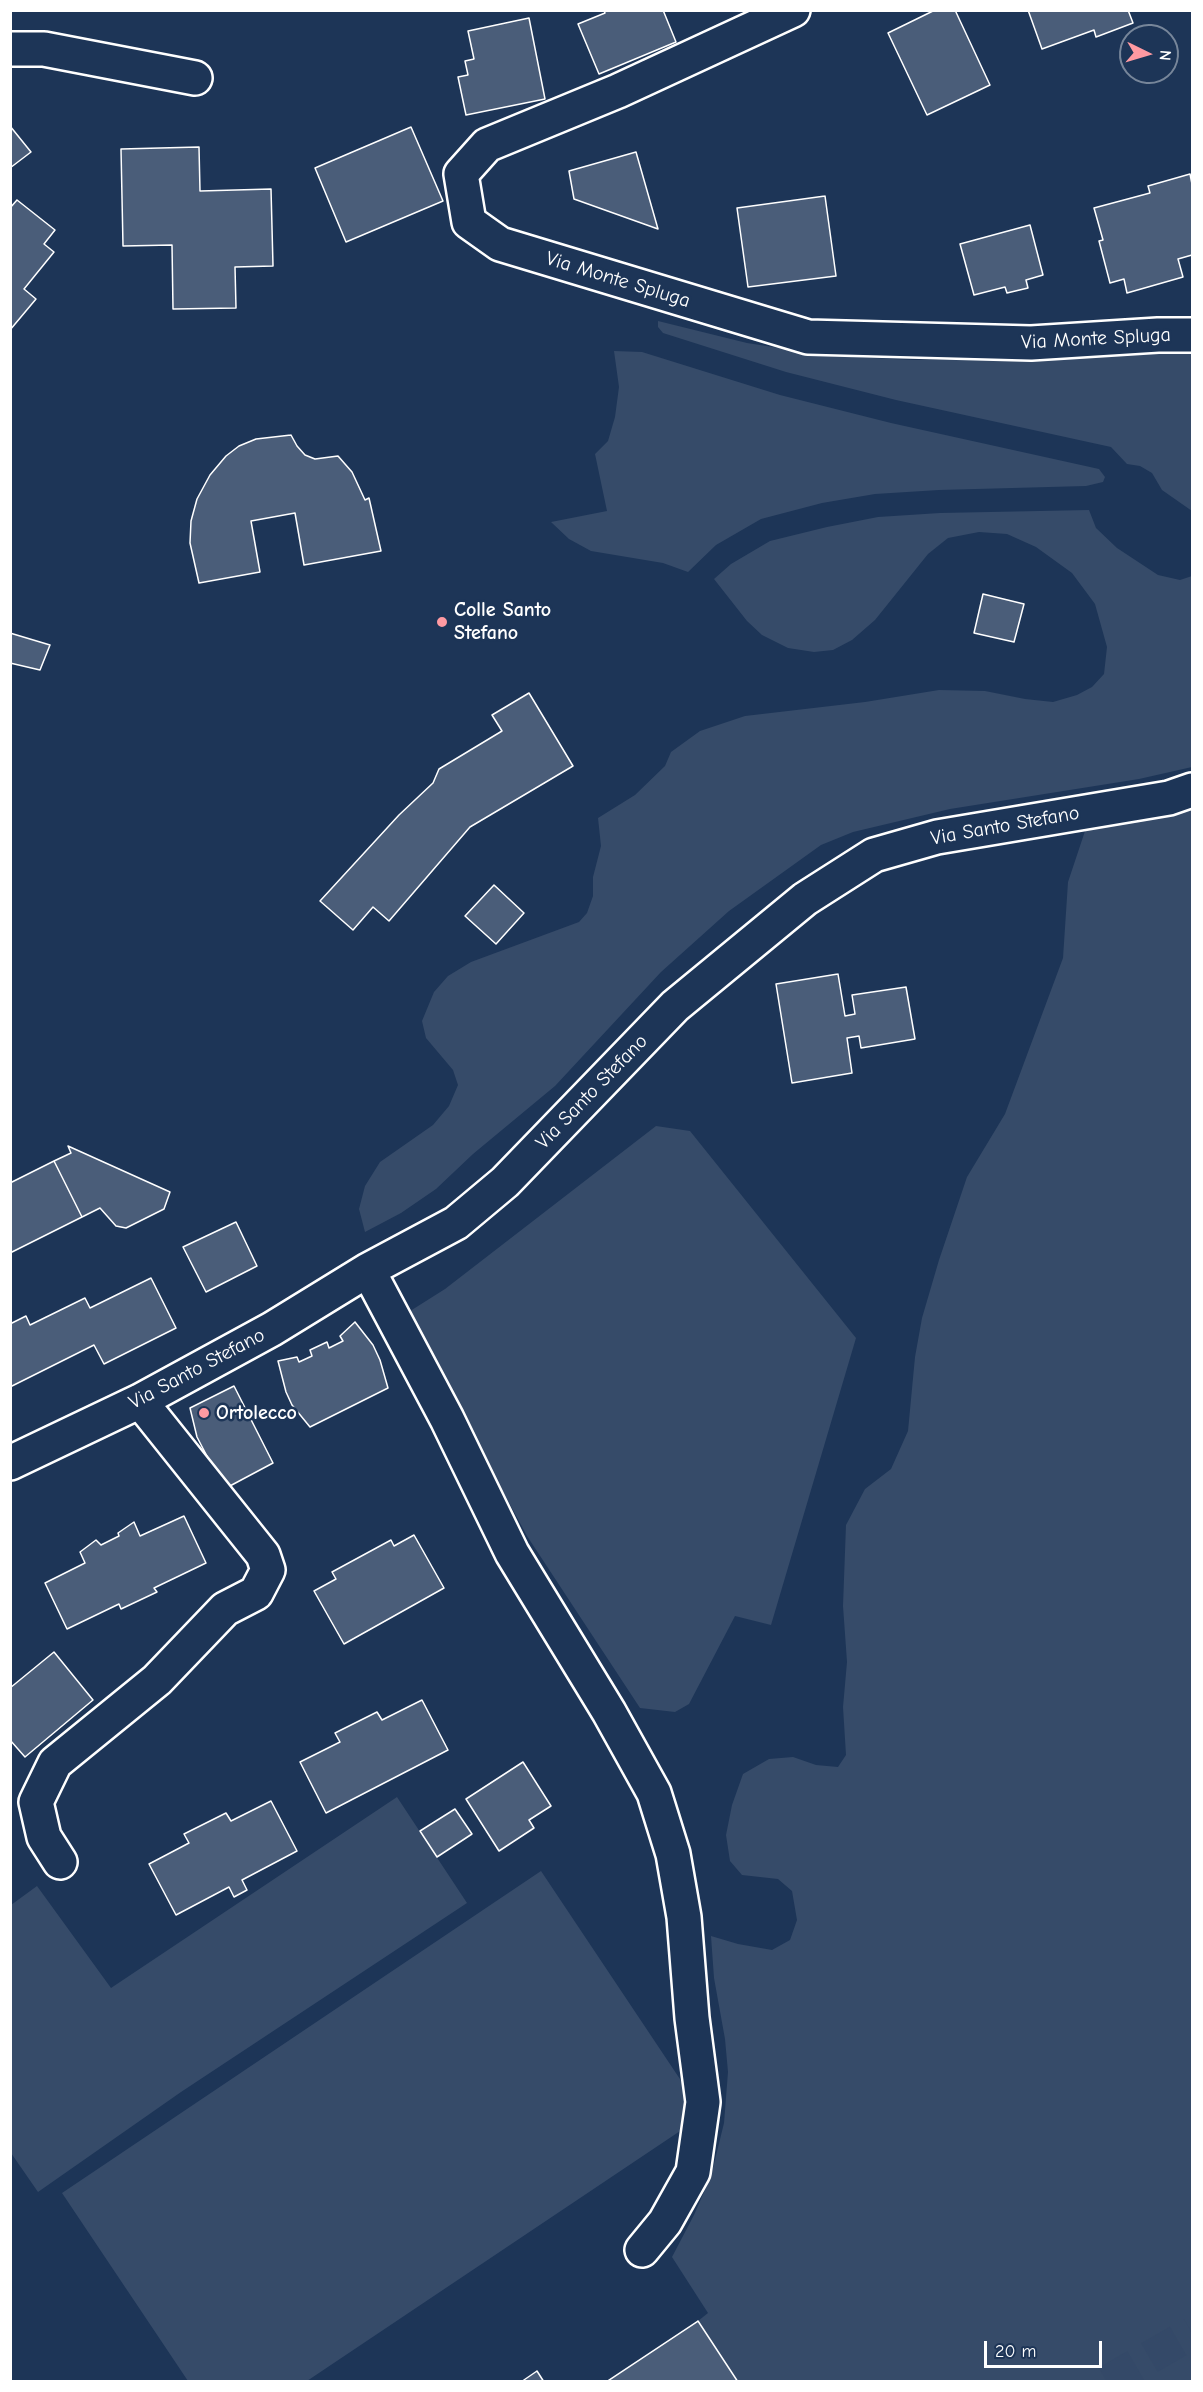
<!DOCTYPE html>
<style>
body{margin:0}
#map{position:relative;width:1203px;height:2392px;overflow:hidden;background:#1d3557;font-family:"Comic Neue",sans-serif}
canvas{display:block}
.frame{position:absolute;inset:0;border:12px solid #fff;pointer-events:none}
.north{position:absolute;left:1119px;top:24px;width:60px;height:60px;box-sizing:border-box;background:#1d3557;border:2px solid #77869a;border-radius:50%;rotate:95deg;font-size:16px;font-weight:700;line-height:24px;text-align:center;color:#fff}
.north::after{content:'';display:block;margin:auto;width:21px;height:27px;background:#ff9aa2;clip-path:polygon(50% 0,100% 100%,50% 72%,0 100%)}
.scale{position:absolute;left:984px;top:2341px;width:118px;height:27px;box-sizing:border-box;border:3px solid #fff;border-top:0;padding-left:8px;font-size:18px;line-height:21px;white-space:nowrap;color:#fff;-webkit-text-stroke:4px #1d3557;paint-order:stroke}
</style>
<div id="map">
<canvas width="1203" height="2392"></canvas>
<div class="frame"></div>
<div class="north">N</div>
<div class="scale">20 m</div>
</div>
<script>
const context = document.querySelector('canvas').getContext('2d');
context.lineJoin = 'round';
function fillPath(path, color) { context.fillStyle = color; context.fill(path, 'evenodd'); }
const poly = rows => new Path2D(rows.map(r => 'M' + r).join(''));
function stroke(path, color, width, dash) { context.strokeStyle = color; context.lineWidth = width; context.lineCap = dash ? 'butt' : 'round'; context.setLineDash(dash || []); context.stroke(path); }
function write(font, color, halo, rows, align = 'center') {
  context.font = font + ' "Comic Neue",sans-serif'; context.lineWidth = 5; context.setLineDash([]); context.textBaseline = 'middle'; context.strokeStyle = halo; context.fillStyle = color; for (const [text, x, y, turn = 0] of rows) {
    context.save(); context.translate(x, y); context.rotate((+turn || 0) * Math.PI / 180); context.textAlign = isNaN(turn) ? turn : align; if (halo) context.strokeText(text, 0, 0); context.fillText(text, 0, 0); context.restore();
  }
}
const green = poly([
 [658,321,747,343,831,356,914,360,991,359,1153,350,1192,351,1192,511,1162,490,1152,473,1140,466,1127,464,1111,447,896,400,786,372,663,333,658,327],
 [614,351,642,352,780,395,891,423,1099,469,1105,477,1103,482,1086,486,939,490,875,494,822,503,761,519,716,545,688,572,663,563,591,551,569,539,551,522,607,511,595,454,608,441,615,417,619,387],
 [1089,510,1096,528,1117,548,1158,575,1180,580,1192,576,1192,767,1139,779,950,809,853,832,821,845,729,911,661,972,555,1086,473,1154,436,1189,401,1213,365,1232,359,1209,365,1186,380,1162,433,1125,449,1106,458,1085,453,1070,426,1038,422,1021,434,992,448,976,471,962,579,922,587,913,593,896,593,877,601,846,598,818,635,795,665,766,671,752,700,731,745,716,865,702,939,690,985,691,1025,699,1053,702,1077,695,1092,687,1104,674,1107,647,1095,604,1072,573,1036,547,1007,534,979,532,948,538,928,554,875,620,852,640,833,650,814,652,788,648,762,635,747,621,714,579,731,564,770,541,827,527,878,517,940,513],
 [1192,809,1192,2381,738,2381,698,2321,708,2313,672,2257,694,2215,711,2176,724,2123,728,2072,725,2039,714,1978,711,1936,738,1944,772,1950,790,1940,797,1920,792,1891,778,1879,742,1875,730,1861,726,1835,732,1805,743,1774,769,1759,793,1757,816,1765,838,1767,846,1755,843,1707,847,1662,843,1606,846,1525,865,1489,891,1469,908,1431,915,1357,922,1318,939,1260,967,1177,1005,1114,1063,958,1068,882,1086,828,1147,819],
 [656,1126,690,1131,856,1338,771,1625,735,1616,689,1704,675,1712,640,1708,527,1536,407,1313,445,1289],
 [397,1797,467,1903,181,2092,38,2192,11,2153,11,1905,37,1886,111,1988],
 [541,1871,704,2115,307,2381,188,2381,62,2193]
]);
const building = poly([
 [604,10,663,10,676,42,599,74,578,24,605,13,604,10],
 [935,10,955,10,990,85,927,115,888,33,935,10],
 [1028,10,1128,10,1133,23,1096,37,1094,30,1042,49,1028,10],
 [529,18,545,99,466,115,458,77,468,75,465,61,474,59,468,31,529,18],
 [10,126,31,152,10,168,10,126],
 [411,127,443,201,346,242,315,168,411,127],
 [199,147,200,191,271,189,273,266,235,267,236,308,173,309,172,245,123,246,121,149,199,147],
 [636,152,658,229,574,199,569,171,636,152],
 [1190,174,1192,184,1192,255,1178,259,1183,277,1127,293,1124,279,1110,283,1099,241,1103,240,1094,208,1150,193,1148,186,1190,174],
 [825,196,836,276,748,287,737,208,825,196],
 [17,200,55,230,44,244,54,252,24,289,36,299,10,330,10,208,17,200],
 [1030,225,1043,275,1026,280,1028,288,1007,293,1005,287,974,295,960,244,1030,225],
 [291,435,297,446,305,455,315,459,338,456,352,472,365,500,369,498,381,551,304,565,295,513,251,521,260,572,199,583,190,543,191,521,197,499,210,475,226,456,239,446,256,439,291,435],
 [983,594,1024,604,1014,642,974,633,983,594],
 [10,633,50,645,40,670,10,663,10,633],
 [529,693,573,766,470,827,389,921,373,907,353,930,320,901,399,815,433,783,439,769,502,731,492,715,529,693],
 [494,885,524,913,496,944,465,916,494,885],
 [838,974,845,1016,855,1014,852,995,906,987,915,1039,861,1048,859,1036,847,1038,852,1073,792,1083,776,984,838,974],
 [68,1146,170,1192,164,1209,126,1228,116,1226,100,1208,82,1217,54,1161,71,1153,68,1146],
 [54,1161,82,1217,10,1253,10,1183,54,1161],
 [236,1222,257,1266,206,1292,183,1247,236,1222],
 [151,1278,176,1328,104,1364,94,1345,10,1387,10,1324,26,1316,30,1325,85,1298,90,1308,151,1278],
 [355,1322,373,1345,380,1360,388,1388,310,1427,292,1405,286,1392,278,1361,297,1357,299,1362,312,1356,310,1350,327,1342,329,1348,343,1341,340,1336,355,1322],
 [234,1386,273,1463,228,1487,211,1464,197,1437,190,1408,234,1386],
 [184,1516,206,1563,154,1588,157,1592,121,1609,119,1604,67,1629,45,1583,85,1563,80,1552,96,1540,101,1545,119,1536,118,1533,134,1522,140,1536,184,1516],
 [414,1535,444,1588,344,1644,314,1591,336,1579,332,1572,391,1540,394,1546,414,1535],
 [54,1652,93,1700,25,1757,10,1740,10,1688,54,1652],
 [422,1700,448,1750,326,1813,300,1762,340,1742,335,1733,377,1712,382,1720,422,1700],
 [523,1762,551,1806,529,1820,534,1828,499,1851,466,1799,523,1762],
 [271,1801,297,1851,242,1880,247,1890,234,1897,229,1887,176,1915,149,1864,189,1843,184,1834,226,1813,231,1821,271,1801],
 [455,1809,472,1834,437,1857,420,1831,455,1809],
 [698,2321,738,2382,606,2382,698,2321],
 [537,2371,544,2382,521,2382,537,2371]
]);
const highwayTunnel = poly([
 [1107,2382,1192,2333]
]);
const minor = poly([
 [793,10,618,91,487,145,461,174,469,222,500,244,808,337,1031,343,1158,335,1192,335],
 [10,49,44,49,195,78],
 [368,1270,447,1419,512,1553,609,1712,654,1793,673,1854,684,1917,692,2018,703,2102,693,2172,665,2222,642,2250],
 [10,1463,140,1401,272,1329,368,1270,456,1223,505,1182,675,1006,805,899,874,855,937,837,1169,798,1192,790],
 [60,1862,44,1837,36,1802,55,1763,157,1680,225,1609,256,1593,268,1570,263,1555,140,1401]
]);
const markers = [
 [442,622,6,"#ff9aa2"],
 [204,1413,6,"#ff9aa2"]
];
const streetNames = [
 ["Via Monte Spluga",618,280,17],
 ["Via Monte Spluga",1096,339,-3],
 ["Via Santo Stefano",1005,826,-10],
 ["Via Santo Stefano",592,1092,-46],
 ["Via Santo Stefano",197,1369,-28]
];
const poiNames = [
 ["Colle Santo",454,610],
 ["Stefano",454,633],
 ["Ortolecco",216,1413]
];
fillPath(green, '#364b69');
fillPath(building, '#4a5d79');
stroke(building, '#fff', 1.5);
stroke(highwayTunnel, '#344968', 33, [33, 16]);
stroke(minor, '#fff', 38);
stroke(minor, '#1d3557', 33);
for (const [x, y, r, color] of markers) { const dot = new Path2D(); dot.arc(x, y, r, 0, 2 * Math.PI); context.fillStyle = color; context.fill(dot); stroke(dot, '#1d3557', 2); }
write('20px', '#fff', '#1d3557', streetNames);
write('bold 20px', '#fff', '#1d3557', poiNames, 'left');
</script>
